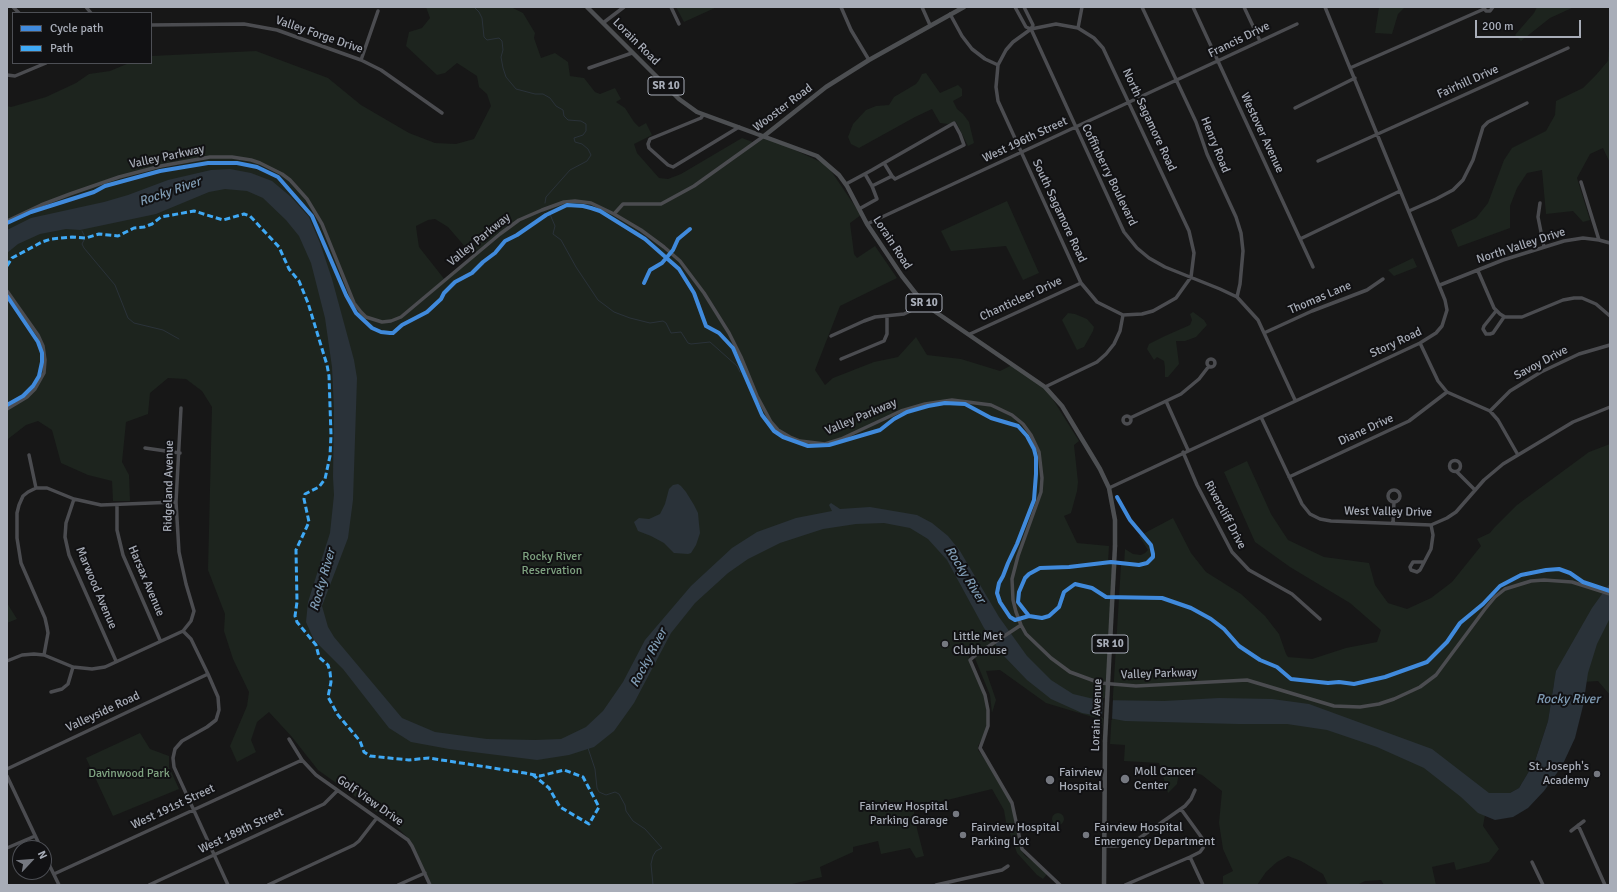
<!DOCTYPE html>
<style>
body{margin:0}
#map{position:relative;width:1617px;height:892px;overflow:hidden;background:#171717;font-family:Signika,sans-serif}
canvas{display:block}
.frame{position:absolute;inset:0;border:8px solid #a8adb8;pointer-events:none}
.legend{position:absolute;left:12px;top:12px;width:140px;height:52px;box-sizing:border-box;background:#111113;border:1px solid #4d4f55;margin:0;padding:5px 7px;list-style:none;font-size:12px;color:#a8adb8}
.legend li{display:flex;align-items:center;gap:8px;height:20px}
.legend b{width:20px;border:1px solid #4d4f55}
.north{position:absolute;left:12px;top:840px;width:40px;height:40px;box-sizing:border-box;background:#111113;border:1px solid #4d4f55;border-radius:50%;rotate:64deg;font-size:11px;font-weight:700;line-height:16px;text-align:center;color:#a8adb8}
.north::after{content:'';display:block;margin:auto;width:14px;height:18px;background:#757880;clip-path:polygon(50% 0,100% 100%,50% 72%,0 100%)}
.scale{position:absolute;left:1475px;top:20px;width:106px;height:18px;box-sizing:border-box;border:2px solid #a8adb8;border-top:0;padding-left:5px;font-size:12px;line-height:14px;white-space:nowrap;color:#a8adb8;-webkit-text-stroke:3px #111113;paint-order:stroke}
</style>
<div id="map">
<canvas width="1617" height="892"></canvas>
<div class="frame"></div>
<ul class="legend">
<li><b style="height:5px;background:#408adc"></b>Cycle path</li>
<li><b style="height:5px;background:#3fa9f5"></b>Path</li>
</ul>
<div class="north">N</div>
<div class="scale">200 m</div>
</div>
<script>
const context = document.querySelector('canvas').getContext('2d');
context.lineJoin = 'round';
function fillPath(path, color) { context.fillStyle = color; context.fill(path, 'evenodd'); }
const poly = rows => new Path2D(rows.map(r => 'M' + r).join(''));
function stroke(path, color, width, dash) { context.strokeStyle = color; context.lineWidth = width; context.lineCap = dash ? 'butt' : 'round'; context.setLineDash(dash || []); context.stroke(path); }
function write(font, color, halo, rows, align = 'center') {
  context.font = font + ' Signika,sans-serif'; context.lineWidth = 4; context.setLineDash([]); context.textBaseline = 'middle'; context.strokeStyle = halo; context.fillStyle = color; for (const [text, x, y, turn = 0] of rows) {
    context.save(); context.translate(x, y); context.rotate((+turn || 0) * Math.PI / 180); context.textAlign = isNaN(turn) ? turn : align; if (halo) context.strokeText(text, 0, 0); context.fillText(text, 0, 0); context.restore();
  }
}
const green = poly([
 [426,7,511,7,523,13,535,33,534,38,541,58,555,53,568,62,570,76,584,78,595,92,600,94,615,88,621,99,616,102,625,108,634,122,639,127,646,123,652,135,634,144,637,153,659,178,668,179,681,174,742,138,755,143,765,136,827,165,861,215,850,223,854,254,857,258,875,246,897,278,840,306,815,370,825,385,833,378,874,362,898,357,916,337,927,355,961,359,1000,371,1012,365,1047,390,1079,441,1074,445,1078,482,1077,491,1071,513,1064,516,1077,543,1109,546,1108,563,1117,564,1102,730,1096,718,1046,703,1000,670,986,671,996,700,992,713,990,695,974,656,976,654,972,651,968,654,985,696,989,726,978,746,978,750,1004,786,1012,802,1021,850,1025,856,1037,864,1047,874,1043,879,1037,875,1017,853,1006,822,1004,810,992,789,935,803,914,811,914,815,918,833,924,856,916,858,910,848,881,854,878,841,853,847,853,852,820,867,822,877,788,885,430,885,407,837,395,825,318,770,292,737,269,712,257,722,251,740,256,752,237,762,230,746,247,706,249,692,233,659,224,631,225,614,208,570,212,407,202,391,186,379,168,378,150,393,148,414,126,422,122,462,129,475,130,501,113,501,112,481,88,475,61,463,52,430,38,421,26,425,8,439,7,442,7,106,11,107,46,97,76,83,89,74,110,71,129,63,151,63,151,56,256,51,328,78,361,105,409,133,435,143,456,144,474,139,491,106,487,94,479,87,477,76,457,63,445,73,437,75,406,46,409,32,422,28,430,18],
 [435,219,448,227,473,256,445,280,419,247,417,234,416,226,428,220],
 [676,7,717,7,684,22],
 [1379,7,1405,7,1398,14,1392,34,1375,33],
 [1537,7,1574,7,1550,18,1521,41,1515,35,1534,13],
 [1610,35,1610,163,1603,148,1590,154,1577,178,1590,220,1583,222,1573,211,1546,214,1542,170,1527,173,1517,188,1510,206,1510,228,1458,247,1451,230,1476,218,1488,203,1504,160,1512,148,1546,131,1555,115,1556,101,1583,88,1596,75,1608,61],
 [926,73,940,93,958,85,962,89,962,96,953,101,957,109,963,114,969,122,974,143,968,146,956,122,948,124,940,123,932,109,915,117,859,148,851,144,848,137,853,124,866,110,876,106,889,105,894,97,916,84,919,80,922,74],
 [1007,201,1039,273,1023,280,1006,246,951,251,941,231],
 [1413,258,1417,267,1394,276,1388,270],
 [1193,312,1204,320,1207,325,1196,337,1185,341,1176,341,1179,364,1168,377,1165,377,1165,367,1164,361,1157,357,1154,360,1147,349,1149,344,1165,336,1190,325,1192,320,1190,314],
 [1068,313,1075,314,1087,319,1094,327,1093,331,1084,347,1079,349,1077,350,1062,320],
 [1610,444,1610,695,1598,681,1554,684,1548,721,1535,761,1519,788,1510,793,1489,793,1483,826,1499,849,1489,862,1456,870,1454,862,1432,867,1436,885,1384,885,1381,880,1365,881,1357,885,1328,885,1323,874,1301,861,1288,856,1277,862,1266,872,1257,885,1223,885,1223,876,1233,871,1223,849,1219,823,1222,791,1202,775,1180,767,1177,784,1168,793,1159,763,1124,761,1125,745,1110,744,1121,565,1124,565,1125,549,1133,554,1141,555,1145,553,1148,550,1139,536,1173,518,1191,553,1206,572,1241,594,1265,616,1279,634,1286,654,1288,657,1312,659,1346,648,1377,642,1381,630,1350,603,1290,567,1255,542,1224,472,1247,461,1271,514,1288,540,1324,557,1369,563,1375,585,1388,603,1407,609,1431,598,1452,582,1481,546,1477,539,1490,533,1494,528,1517,505,1589,452],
 [7,603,17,619,7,623],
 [140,733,150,749,169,756,169,767,179,789,113,816,86,758],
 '1052 819a6 6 0 1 1 12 0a6 6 0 1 1-12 0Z'
]);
const water = poly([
 [230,169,251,173,272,181,291,197,309,217,320,243,332,279,354,360,357,378,353,500,348,538,322,606,328,627,334,637,402,718,435,732,487,739,535,740,561,739,586,727,603,711,623,682,645,640,691,586,732,548,757,532,796,518,832,511,829,505,831,503,840,509,870,507,917,515,932,523,948,536,960,551,999,617,1027,656,1051,680,1073,694,1098,700,1164,701,1219,698,1272,699,1309,704,1432,749,1489,793,1510,793,1519,788,1535,761,1548,721,1556,671,1592,608,1610,583,1610,618,1597,644,1588,673,1583,706,1575,738,1562,766,1544,791,1528,808,1513,817,1495,820,1478,813,1461,797,1424,768,1377,747,1327,730,1287,724,1238,724,1125,721,1082,713,1051,699,1027,680,1003,655,984,628,947,560,928,539,910,528,884,523,856,524,823,529,780,543,748,559,728,573,695,603,671,633,634,703,614,731,594,747,569,755,537,760,449,749,411,742,389,728,343,669,314,640,306,622,308,602,330,533,334,495,333,477,334,409,332,367,325,318,311,263,299,236,286,220,263,198,247,191,225,189,209,192,156,214,80,230,66,229,40,234,18,244,7,253,7,230,31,218,104,202,128,195,168,180,211,170],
 [678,484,681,486,686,492,694,505,698,513,699,524,700,533,696,545,691,553,688,554,674,553,664,543,651,536,638,531,634,522,639,518,649,519,660,514,665,504,669,489,673,485]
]);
const pier = poly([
 [1103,698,1113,698,1112,720,1102,718]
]);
const stream = poly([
 [474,7,479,12,482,18,484,37,487,40,499,38,502,41,503,50,501,57,503,68,506,77,516,89,535,94,543,94,550,98,556,106,563,110,564,116,568,120,581,121,586,124,586,131,583,135,574,138,575,142,582,144,588,149,591,155,587,161,570,170,546,197,545,203],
 [549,212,555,226,553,234,561,240,576,267,598,300,614,312,630,318,650,323,663,321,666,323,671,333,681,332,688,343,691,344,710,342,737,366,740,372],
 [82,231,84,235],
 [84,240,82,244,84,248,115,285,128,318,134,323,163,330,179,339],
 [588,748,595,769,597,788,599,792,606,795,615,792,619,794,625,805,626,811,633,821,645,829,662,848,656,851,653,856,651,864,653,885]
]);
const minor = poly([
 [13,7,19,13],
 [86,7,91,13],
 [671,7,679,24],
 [841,7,851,30,869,60],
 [922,7,930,25],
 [1015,7,1026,27,1031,29],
 [1024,7,1033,25,1031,29,1124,232,1137,248,1149,258,1165,267,1220,289,1237,297,1258,320,1295,400],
 [1142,7,1196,122,1207,154,1236,217,1241,233,1243,251,1240,284,1237,297],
 [1193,7,1313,267],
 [1244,7,1260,41],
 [1484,8,1486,11,1490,11,1493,7],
 [950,14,962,36,972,49,985,59,998,65],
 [603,23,624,7],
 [1056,24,1078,28,1094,38,1103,48,1189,231,1194,253,1191,277,1176,298,1153,311,1142,314,1123,315,1097,302,1081,283,998,101,996,87,998,65,1006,50,1013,42,1031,29,1056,24],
 [151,25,244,24,277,30,361,60,381,70,442,113],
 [1078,28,1082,7],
 [361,60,378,11],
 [589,68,632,53],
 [1350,68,1484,9],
 [7,75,15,76,46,63],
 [1295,108,1355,78],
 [703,115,701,118,650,139,648,144,649,148,668,165,673,167,739,127],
 [1318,161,1568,48],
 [884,163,954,123,960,134,964,145,895,179,892,176],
 [1581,182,1599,240],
 [846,184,872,170,884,163,892,176,872,186,865,174],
 [1540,203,1538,217,1544,247],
 [859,209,877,199,872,186],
 [1409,211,1436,199,1453,190,1463,180,1473,160,1483,127,1488,122,1527,103],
 [614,214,623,204,661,204,694,186,764,136],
 [7,221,41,205,70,194,119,177,161,166,210,157,232,157,251,160,260,163,282,174,290,180,307,199,322,224,354,303,361,312,366,317,382,322,391,321,401,317,500,234,519,220,542,210,564,202,575,201,591,203,614,214,641,230,664,247,680,261,704,293,729,333,741,357,757,396,771,422,778,430,790,437,800,441,825,444,841,439,901,411,925,404,952,400,991,405,1012,415,1023,424,1031,435,1039,452,1042,478,1041,492,1018,556,1012,579,1013,600,1016,612,1021,625,1026,634,1051,658,1070,672,1100,683,1136,686,1247,680,1334,706,1360,707,1379,704,1394,699,1420,687,1436,675,1485,609,1495,597,1505,589,1531,581,1544,580,1572,582,1610,594],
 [867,224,1297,24],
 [1300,239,1400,191],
 [1478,271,1494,308,1500,314,1505,317,1522,317,1563,300,1574,298,1582,298,1596,304,1610,316],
 [1440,285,1503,260,1564,241,1583,238,1599,240,1610,243],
 [7,291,38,335,43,346,45,360,44,373,35,389,27,397,7,409],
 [1496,311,1484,326,1483,329,1486,334,1490,334,1493,333,1504,317],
 [1264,333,1312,311,1367,290,1383,279],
 [970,334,1081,283],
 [831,336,864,321,875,317,904,314,924,304],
 [1420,343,1438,381,1447,392,1490,411,1498,420,1518,455],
 '1207 363a4 4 0 1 1 8 0a4 4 0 1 1-8 0Z',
 [841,359,884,341,887,334,887,317],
 [1045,387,1097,362,1106,354,1114,344,1120,331,1123,315],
 [1166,401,1188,450],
 [1490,411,1510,391,1541,372,1579,354,1610,345],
 '1123 420a4 4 0 1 1 8 0a4 4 0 1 1-8 0Z',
 [1261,417,1302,504,1310,514,1320,519,1331,521,1431,525,1447,518,1456,512,1484,480,1503,464,1573,422,1610,407],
 [1130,418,1181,394,1199,379,1209,366],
 [145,448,180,453],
 [1183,452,1197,485,1232,552,1249,570,1292,594,1320,619],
 [29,455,36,488],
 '1449.5 466a5.5 5.5 0 1 1 11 0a5.5 5.5 0 1 1-11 0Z',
 [1457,472,1475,490],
 [1289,477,1409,421,1447,392],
 [1109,488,1420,343,1436,333,1442,326,1447,310,1445,300,1325,7],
 '1388 496a6 6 0 1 1 12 0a6 6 0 1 1-12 0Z',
 [74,499,66,523,65,537,69,555,116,661],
 [117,505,117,530,123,555,160,640],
 [1393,523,1394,502],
 [1424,562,1413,562,1410,567,1411,570,1417,572,1420,570,1431,549,1433,535,1431,525],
 [1021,625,977,654,970,660,985,695,988,710,988,726,980,748,1012,803,1022,849,1060,885],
 [183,631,191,639,208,674,218,697,219,710,216,720,207,727,182,741,175,749,173,758,174,767,228,885],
 [44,655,48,633,47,627,45,618,21,563,17,538,17,513,19,505,23,496,28,492,36,488,47,488,74,499,101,505,176,502],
 [7,661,22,655,34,654,44,655,73,667,92,669,105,667,183,631,191,621,194,611,186,584,179,552,176,502,181,408],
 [51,692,62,689,68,684,73,667],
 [289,739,302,760,316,775,408,840,412,846,430,885],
 [7,769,208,674],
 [7,776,41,848],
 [1578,825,1605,885],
 [1571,831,1584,821],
 [1104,846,1115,846,1131,844,1185,806,1191,799,1195,790],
 [7,848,35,836],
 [44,854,59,885],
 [1190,857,1203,885],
 [1532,862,1543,885],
 [54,874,302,760],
 [149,885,324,804,337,791],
 [268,885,354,845,359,841,376,819],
 [398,885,425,873],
 [936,885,1002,870,1008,866],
 [1125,885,1190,857,1200,852,1203,848,1204,842,1202,838,1181,809]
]);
const major = poly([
 [587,7,679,99,697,112,817,156,839,175,847,186,867,224,902,276,924,304,1045,387,1062,406,1100,469,1109,488,1115,520,1115,546],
 [764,136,826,87,869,60,964,7],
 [1104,885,1105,741]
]);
const majorBridge = poly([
 [1105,741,1115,546]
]);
const quiet = poly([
 [7,266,12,258,42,242,51,239,72,237,86,238,99,234,118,236,134,228,144,227,152,224,161,217,194,211,223,220,244,214,250,216,279,247,289,269,299,281,308,303,327,365,329,376,331,435,330,456,325,479,319,487,305,494,304,499,309,522,296,550,297,602,295,616,297,622,316,645,319,657,328,665,330,672,331,682,328,697,338,715,360,741,364,752,370,756,409,760,429,758,525,773,540,776,564,770,583,777,599,807,589,824,560,807,549,788,532,774]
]);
const cycleway = poly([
 [7,223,31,212,94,192,105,186,160,171,208,163,237,163,257,167,278,177,312,216,346,295,356,313,372,328,381,332,390,333,393,333,402,325,427,312,441,299,444,293,455,282,472,273,483,262,495,253,505,241,517,235,546,215,567,205,583,206,591,208,600,211,645,239,679,269,694,293,706,326,719,333,733,348,762,415,774,431,783,437,808,446,829,445,880,430,894,419,907,412,928,406,945,403,965,404,991,418,1018,426,1027,436,1034,449,1036,457,1036,474,1034,500,1017,544,1008,563,1003,576,999,583,997,593,1000,602,1010,617,1015,620,1029,616,1042,618,1049,616,1059,607,1064,592,1075,584,1092,588,1106,597,1162,598,1191,608,1211,619,1224,629,1239,646,1260,660,1277,667,1291,679,1328,683,1339,682,1354,684,1385,677,1427,662,1447,642,1460,623,1483,604,1500,586,1521,575,1546,570,1559,569,1570,573,1583,582,1610,591],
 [644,283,650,270,662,263,673,250,678,239,690,229],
 [7,296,38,342,42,353,42,362,39,376,33,386,23,396,7,405],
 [1029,616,1018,602,1019,592,1025,578,1029,574,1040,568,1069,567,1111,562,1139,565,1147,563,1153,557,1153,554,1151,545,1130,520,1117,497]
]);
const markers = [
 [945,644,4,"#757880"],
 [1597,774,4,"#757880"],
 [1125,779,5,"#757880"],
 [1050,780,5,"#757880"],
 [956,814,4,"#757880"],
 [963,835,4,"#757880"],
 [1086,835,4,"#757880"]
];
const shields = [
 [666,86,36],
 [924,303,36],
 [1110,644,36]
];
const shieldNames = [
 ["SR 10",666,86],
 ["SR 10",924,303],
 ["SR 10",1110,644]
];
const streetNames = [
 ["Valley Forge Drive",319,35,19],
 ["Francis Drive",1239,40,-26],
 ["Lorain Road",636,42,45],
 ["Fairhill Drive",1468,82,-24],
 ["Wooster Road",783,108,-37],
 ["North Sagamore Road",1149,120,65],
 ["Westover Avenue",1262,133,65],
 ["West 196th Street",1025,140,-25],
 ["Henry Road",1215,145,68],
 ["Valley Parkway",167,157,-12],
 ["Coffinberry Boulevard",1109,175,64],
 ["South Sagamore Road",1059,211,65],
 ["Valley Parkway",479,240,-39],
 ["Lorain Road",892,243,57],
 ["North Valley Drive",1521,246,-18],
 ["Thomas Lane",1320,298,-23],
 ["Chanticleer Drive",1021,299,-25],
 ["Story Road",1396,343,-25],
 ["Savoy Drive",1541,363,-28],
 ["Valley Parkway",861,417,-23],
 ["Diane Drive",1366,430,-25],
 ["Ridgeland Avenue",169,486,-89],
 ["West Valley Drive",1388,512,1],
 ["Rivercliff Drive",1225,515,62],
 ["Harsax Avenue",146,581,67],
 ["Marwood Avenue",96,588,67],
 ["Valley Parkway",1159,674,-2],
 ["Valleyside Road",103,712,-25],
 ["Lorain Avenue",1097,715,-88],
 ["Golf View Drive",370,801,35],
 ["West 191st Street",173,807,-25],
 ["West 189th Street",241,831,-25]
];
const parkNames = [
 ["Rocky River",552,557],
 ["Reservation",552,571],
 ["Davinwood Park",129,774]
];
const poiNames = [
 ["Little Met",953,637],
 ["Clubhouse",953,651],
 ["St. Joseph's",1589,767,"right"],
 ["Academy",1589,781,"right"],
 ["Moll Cancer",1134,772],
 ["Center",1134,786],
 ["Fairview",1059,773],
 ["Hospital",1059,787],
 ["Fairview Hospital",948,807,"right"],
 ["Parking Garage",948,821,"right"],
 ["Fairview Hospital",971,828],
 ["Parking Lot",971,842],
 ["Fairview Hospital",1094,828],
 ["Emergency Department",1094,842]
];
const waterNames = [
 ["Rocky River",170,192,-19],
 ["Rocky River",965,575,58],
 ["Rocky River",323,580,-74],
 ["Rocky River",649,658,-62],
 ["Rocky River",1568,700]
];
fillPath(green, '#1d241e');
fillPath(water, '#2a3239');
fillPath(pier, '#171717');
stroke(stream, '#2a3239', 1);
stroke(minor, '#4b4c50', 3.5);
stroke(major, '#4d4f52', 4.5);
stroke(majorBridge, '#4d4f52', 4.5);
stroke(quiet, '#3fa9f5', 3, [6, 3]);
stroke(cycleway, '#408adc', 4);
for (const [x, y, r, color] of markers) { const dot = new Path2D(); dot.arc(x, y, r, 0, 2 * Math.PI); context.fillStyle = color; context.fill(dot); stroke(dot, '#111113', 1.5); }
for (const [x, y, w] of shields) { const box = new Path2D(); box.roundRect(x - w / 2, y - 9, w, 18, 3); context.fillStyle = '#111113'; context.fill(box); stroke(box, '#a8adb8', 1); }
write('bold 11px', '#a8adb8', null, shieldNames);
write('12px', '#a8adb8', '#111113', streetNames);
write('12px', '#7fa381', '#111113', parkNames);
write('12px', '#a8adb8', '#111113', poiNames, 'left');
write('italic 13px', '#7f9bb3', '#111113', waterNames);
</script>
